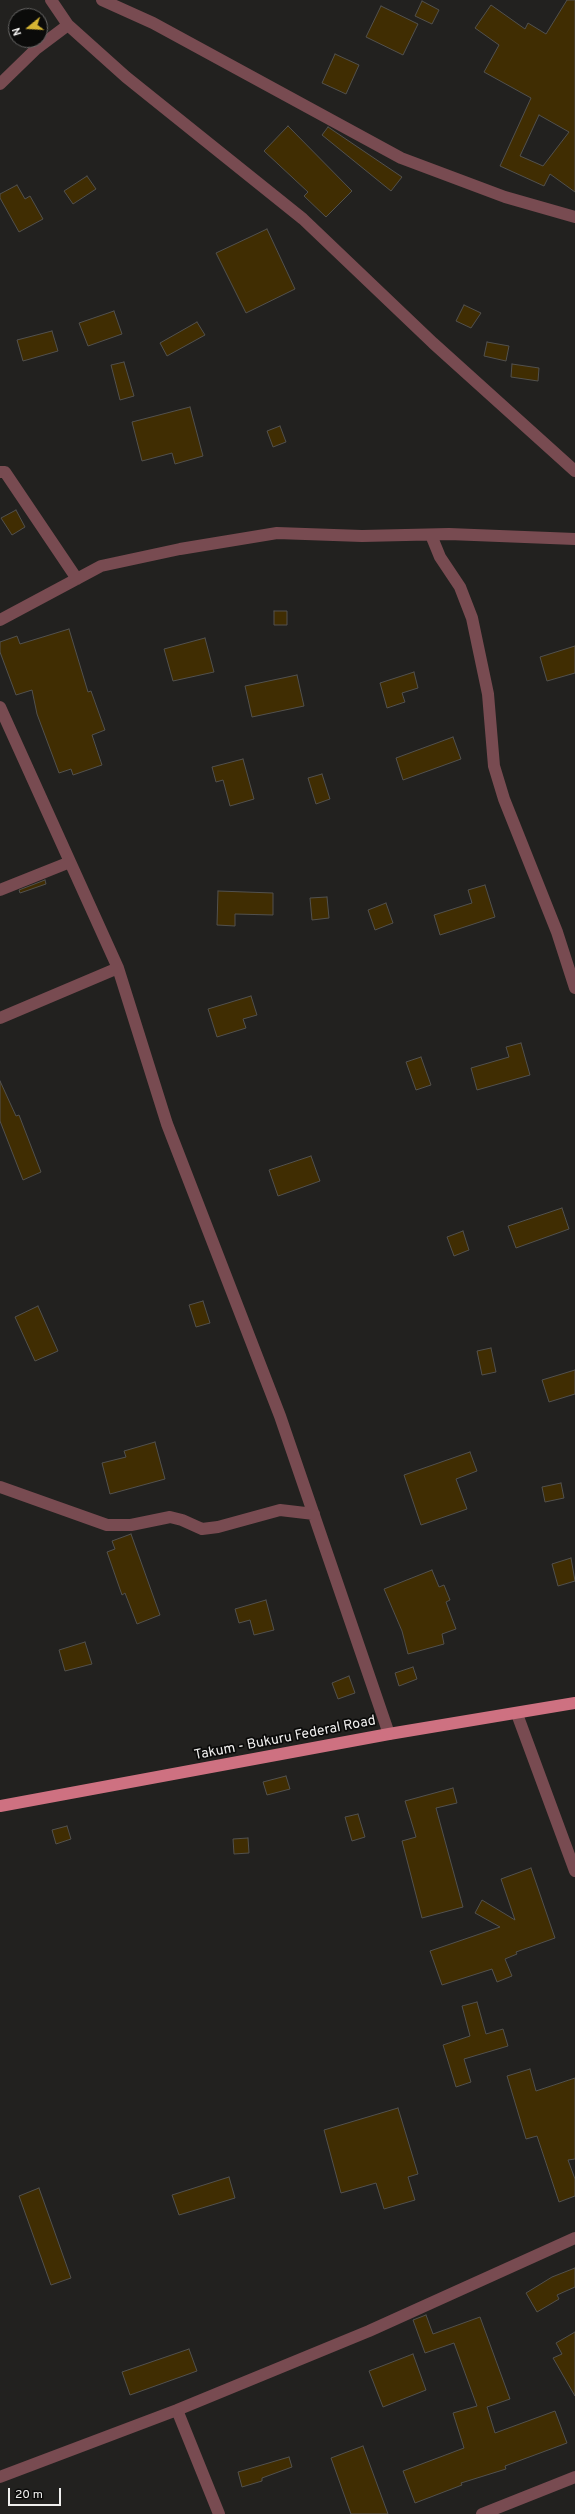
<!DOCTYPE html>
<style>
body{margin:0}
#map{position:relative;width:575px;height:2514px;overflow:hidden;background:#22211f;font-family:Overpass,sans-serif}
canvas{display:block}
.north{position:absolute;left:8px;top:8px;width:40px;height:40px;box-sizing:border-box;background:#0b0b0a;border:1px solid #676665;border-radius:50%;rotate:252deg;font-size:11px;font-weight:700;line-height:16px;text-align:center;color:#f0efee}
.north::after{content:'';display:block;margin:auto;width:14px;height:18px;background:#d6b534;clip-path:polygon(50% 0,100% 100%,50% 72%,0 100%)}
.scale{position:absolute;left:8px;top:2488px;width:53px;height:18px;box-sizing:border-box;border:2px solid #f0efee;border-top:0;padding-left:5px;font-size:12px;line-height:14px;white-space:nowrap;color:#f0efee;-webkit-text-stroke:3px #0b0b0a;paint-order:stroke}
</style>
<div id="map">
<canvas width="575" height="2514"></canvas>
<div class="north">N</div>
<div class="scale">20 m</div>
</div>
<script>
const context = document.querySelector('canvas').getContext('2d');
context.lineJoin = 'round';
function fillPath(path, color) { context.fillStyle = color; context.fill(path, 'evenodd'); }
const poly = rows => new Path2D(rows.map(r => 'M' + r).join(''));
function stroke(path, color, width, dash) { context.strokeStyle = color; context.lineWidth = width; context.lineCap = dash ? 'butt' : 'round'; context.setLineDash(dash || []); context.stroke(path); }
function write(font, color, halo, rows, align = 'center') {
  context.font = font + ' Overpass,sans-serif'; context.lineWidth = 3.5; context.setLineDash([]); context.textBaseline = 'middle'; context.strokeStyle = halo; context.fillStyle = color; for (const [text, x, y, turn = 0] of rows) {
    context.save(); context.translate(x, y); context.rotate((+turn || 0) * Math.PI / 180); context.textAlign = isNaN(turn) ? turn : align; if (halo) context.strokeText(text, 0, 0); context.fillText(text, 0, 0); context.restore();
  }
}
const building = poly([
 [567,0,575,0,575,192,550,174,544,186,500,166,531,98,484,72,499,45,475,28,491,5,525,29,528,23,546,34,567,0],
 [539,115,569,132,543,166,520,156,539,115],
 [422,1,439,10,432,24,415,16,422,1],
 [381,6,418,24,403,55,366,37,381,6],
 [335,54,359,65,346,94,322,83,335,54],
 [288,126,352,191,326,217,304,196,308,192,264,151,288,126],
 [328,127,402,177,391,191,322,135,328,127],
 [87,176,96,189,73,204,64,191,87,176],
 [17,185,25,199,30,196,43,219,19,232,0,198,0,194,17,185],
 [267,229,295,289,246,313,216,253,267,229],
 [464,305,481,313,471,328,456,321,464,305],
 [114,311,122,334,88,346,79,323,114,311],
 [197,322,205,335,167,356,160,343,197,322],
 [52,331,58,351,23,361,17,340,52,331],
 [487,342,509,346,506,361,484,356,487,342],
 [124,362,134,396,120,400,111,365,124,362],
 [512,364,539,368,538,381,511,377,512,364],
 [190,407,203,456,175,464,172,453,142,461,132,422,190,407],
 [280,426,286,442,273,447,267,431,280,426],
 [16,510,25,527,12,535,1,518,16,510],
 [274,611,287,611,287,625,274,625,274,611],
 [69,629,88,692,91,691,105,730,92,735,102,765,73,775,71,769,59,773,37,714,32,690,16,695,0,652,0,642,17,636,20,644,69,629],
 [205,638,214,672,173,681,164,649,205,638],
 [575,646,575,673,547,681,540,657,575,646],
 [414,672,418,688,402,693,405,702,387,708,380,683,414,672],
 [297,675,304,706,252,717,245,686,297,675],
 [453,737,461,759,403,780,396,758,453,737],
 [243,759,254,799,230,806,223,780,216,782,212,767,243,759],
 [322,774,330,799,316,804,308,778,322,774],
 [45,880,46,884,20,893,19,890,45,880],
 [485,885,495,917,440,935,434,915,472,903,468,890,485,885],
 [218,891,273,893,273,915,235,914,235,926,217,925,218,891],
 [327,897,329,918,312,920,310,898,327,897],
 [386,903,393,923,375,930,368,910,386,903],
 [251,996,257,1015,243,1019,246,1028,217,1037,208,1009,251,996],
 [521,1043,530,1075,477,1090,471,1068,509,1057,506,1047,521,1043],
 [421,1057,431,1085,416,1090,406,1062,421,1057],
 [0,1081,16,1116,19,1115,41,1172,23,1180,0,1121,0,1081],
 [311,1156,320,1181,278,1196,269,1170,311,1156],
 [562,1208,569,1229,516,1248,508,1226,562,1208],
 [463,1231,469,1250,454,1256,447,1237,463,1231],
 [203,1301,210,1323,196,1327,189,1305,203,1301],
 [38,1306,58,1351,35,1361,15,1317,38,1306],
 [491,1348,496,1372,482,1375,477,1351,491,1348],
 [575,1370,575,1394,549,1402,542,1380,575,1370],
 [155,1442,165,1479,110,1494,102,1463,126,1457,124,1451,155,1442],
 [470,1452,477,1471,456,1479,467,1509,421,1525,404,1475,470,1452],
 [561,1483,564,1498,545,1502,542,1487,561,1483],
 [131,1534,160,1615,137,1624,125,1593,122,1595,107,1552,115,1549,112,1541,131,1534],
 [571,1558,575,1581,558,1586,552,1564,571,1558],
 [432,1570,439,1587,444,1585,450,1600,446,1602,456,1629,442,1634,444,1644,408,1654,402,1631,384,1589,432,1570],
 [266,1600,274,1630,254,1635,250,1620,239,1623,235,1609,266,1600],
 [85,1642,92,1664,65,1671,59,1650,85,1642],
 [413,1667,417,1679,399,1686,395,1673,413,1667],
 [349,1676,355,1693,338,1699,332,1683,349,1676],
 [286,1776,290,1789,267,1795,263,1782,286,1776],
 [453,1788,457,1803,436,1808,463,1907,422,1918,402,1841,416,1837,405,1801,453,1788],
 [358,1814,365,1837,352,1841,345,1817,358,1814],
 [67,1826,71,1839,56,1844,52,1830,67,1826],
 [248,1838,249,1853,234,1854,233,1839,248,1838],
 [531,1868,555,1938,516,1952,517,1954,505,1959,512,1976,497,1982,492,1969,442,1985,430,1951,500,1927,475,1913,482,1900,515,1920,501,1879,531,1868],
 [477,2002,486,2034,503,2029,508,2046,464,2059,471,2082,456,2087,443,2045,470,2036,462,2006,477,2002],
 [530,2069,536,2091,575,2078,575,2159,568,2160,575,2179,575,2196,559,2202,537,2136,526,2139,507,2076,530,2069],
 [398,2108,418,2174,408,2177,415,2200,384,2209,376,2183,341,2193,324,2130,398,2108],
 [229,2177,235,2198,179,2215,172,2195,229,2177],
 [39,2188,71,2278,51,2285,19,2196,39,2188],
 [575,2268,575,2287,557,2295,559,2299,537,2312,526,2293,552,2277,575,2268],
 [426,2315,433,2334,480,2317,510,2399,487,2407,495,2433,555,2411,567,2443,505,2466,506,2469,461,2483,462,2485,415,2503,403,2471,464,2448,453,2413,477,2406,454,2343,425,2353,413,2320,426,2315],
 [575,2332,575,2396,553,2358,562,2354,556,2343,575,2332],
 [189,2349,197,2371,130,2395,122,2372,189,2349],
 [413,2354,426,2390,383,2407,369,2371,413,2354],
 [363,2446,388,2514,351,2514,331,2458,363,2446],
 [289,2457,292,2467,262,2478,262,2481,242,2487,238,2472,289,2457]
]);
const minor = poly([
 [51,0,68,25,126,77,303,219,433,343,575,471],
 [102,0,153,23,401,158,505,197,575,217],
 [0,84,36,49,68,25],
 [0,472,5,472,77,579],
 [431,535,440,557,460,587,472,618,488,694,494,766,504,799,557,932,575,988],
 [0,620,101,566,180,549,277,533,362,536,449,534,575,539],
 [0,707,118,968,167,1124,280,1416,389,1734],
 [0,890,70,862],
 [0,1018,118,968],
 [0,1487,107,1525,131,1525,170,1517,182,1520,202,1529,218,1527,280,1510,314,1514],
 [517,1714,575,1871],
 [177,2410,219,2514],
 [0,2477,177,2410,369,2331,575,2238],
 [482,2514,575,2477]
]);
const major = poly([
 [0,1806,389,1734,575,1703]
]);
const streetNames = [
 ["Takum - Bukuru Federal Road",285,1739,-11]
];
fillPath(building, '#402d02');
stroke(building, '#52514e', 1);
stroke(minor, '#784b51', 12);
stroke(major, '#ce7181', 12);
write('14px', '#f0efee', '#0b0b0a', streetNames);
</script>
